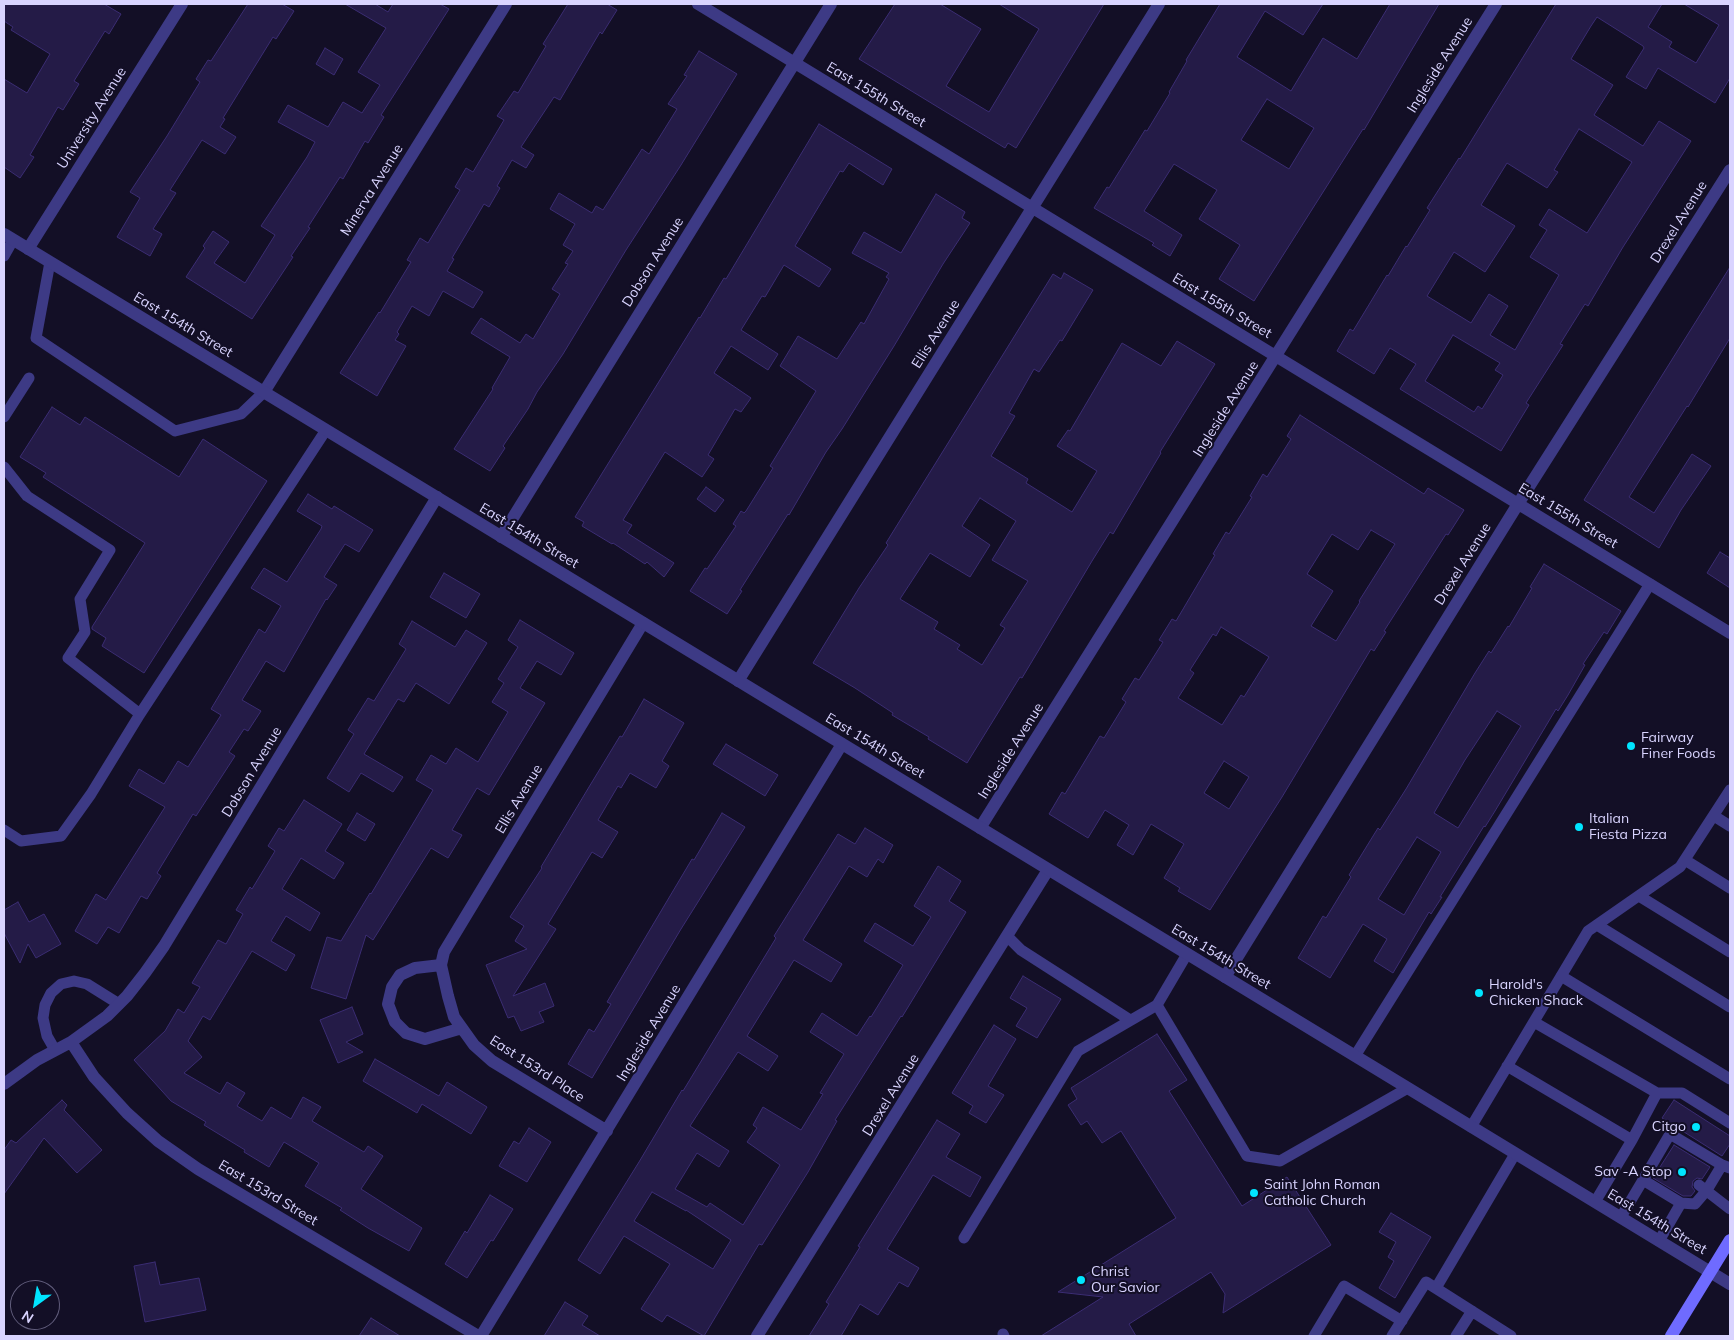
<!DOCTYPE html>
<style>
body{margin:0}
#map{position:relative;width:1734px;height:1340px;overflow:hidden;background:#130f26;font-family:Mulish,sans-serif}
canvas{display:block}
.frame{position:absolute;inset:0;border:5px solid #d9d4ff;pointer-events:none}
.north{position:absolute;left:10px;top:1280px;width:50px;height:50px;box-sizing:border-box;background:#130f26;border:1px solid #625e7d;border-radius:50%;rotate:212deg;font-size:14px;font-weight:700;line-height:20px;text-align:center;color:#d9d4ff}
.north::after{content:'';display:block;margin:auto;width:18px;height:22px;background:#00e5ff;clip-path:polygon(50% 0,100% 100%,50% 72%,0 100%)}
</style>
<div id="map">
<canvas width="1734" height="1340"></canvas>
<div class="frame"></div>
<div class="north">N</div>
</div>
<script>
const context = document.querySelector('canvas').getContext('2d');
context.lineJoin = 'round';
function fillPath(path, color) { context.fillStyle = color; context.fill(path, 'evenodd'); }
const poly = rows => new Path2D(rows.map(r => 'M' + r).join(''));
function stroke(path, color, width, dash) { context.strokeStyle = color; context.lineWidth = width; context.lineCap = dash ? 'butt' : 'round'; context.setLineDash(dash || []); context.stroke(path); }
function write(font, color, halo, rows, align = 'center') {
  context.font = font + ' Mulish,sans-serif'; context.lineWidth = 4; context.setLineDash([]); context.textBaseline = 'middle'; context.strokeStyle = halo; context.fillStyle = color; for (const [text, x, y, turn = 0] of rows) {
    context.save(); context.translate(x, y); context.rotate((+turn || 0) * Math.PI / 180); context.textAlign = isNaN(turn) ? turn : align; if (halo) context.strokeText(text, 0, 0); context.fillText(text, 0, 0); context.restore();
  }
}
const building = poly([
 [4,4,104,4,121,14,109,34,105,31,74,81,79,84,63,110,58,107,30,155,34,157,20,178,4,167,4,79,27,93,50,54,11,30,13,27,4,21,4,4],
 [248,4,282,4,294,11,276,39,273,37,223,118,225,119,220,127,236,137,225,154,202,140,170,190,176,193,153,229,162,234,150,256,117,237,140,198,130,192,167,136,200,82,196,79,208,60,211,61,248,4],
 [345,4,375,4,388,12,393,4,440,4,449,9,381,115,384,117,368,143,365,141,343,179,340,177,308,227,310,228,291,256,293,257,252,319,186,277,205,248,203,246,213,231,229,242,214,263,245,283,275,235,261,226,307,157,315,142,278,122,288,105,328,127,343,102,362,113,380,85,358,72,386,28,345,4],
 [568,4,607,4,617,10,602,34,600,32,560,100,554,97,521,147,534,155,526,168,512,160,497,186,500,188,489,207,484,204,452,258,454,259,447,271,483,292,473,308,443,291,429,316,412,306,397,332,399,334,395,340,406,346,377,396,340,373,379,312,380,313,411,262,407,260,420,238,428,243,460,190,455,187,466,168,473,172,504,120,497,116,514,91,518,93,546,46,543,44,568,4],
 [895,4,940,4,981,29,946,86,989,112,1039,29,999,4,1104,4,1016,148,1008,143,1005,148,859,59,895,4],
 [1220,4,1323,4,1303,35,1265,11,1237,57,1291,91,1323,38,1357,59,1390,4,1439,4,1364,130,1363,129,1254,301,1219,279,1240,245,1199,219,1217,190,1174,164,1144,211,1182,235,1170,256,1152,245,1154,243,1094,208,1107,187,1109,188,1145,130,1147,131,1170,93,1169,92,1187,61,1186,60,1220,4],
 [1267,99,1314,128,1289,169,1241,140,1267,99],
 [1556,4,1662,4,1648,27,1672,42,1669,47,1696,63,1719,25,1684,4,1730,4,1730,78,1715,103,1658,68,1646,89,1626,77,1644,48,1643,46,1597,17,1591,26,1571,59,1613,85,1594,115,1643,146,1659,121,1691,141,1623,247,1588,306,1585,304,1560,344,1563,345,1526,403,1529,405,1501,451,1400,389,1416,364,1390,348,1374,374,1337,351,1350,329,1353,331,1387,275,1388,276,1406,246,1407,247,1430,210,1427,208,1459,158,1460,159,1556,4],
 [1579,129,1632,162,1587,233,1549,209,1539,225,1547,230,1530,257,1559,275,1515,350,1490,335,1508,306,1489,294,1471,323,1427,296,1454,252,1485,272,1515,226,1481,205,1507,163,1547,188,1558,172,1554,170,1579,129],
 [1453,335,1500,363,1495,370,1503,375,1482,409,1478,406,1474,412,1425,381,1453,335],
 [325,48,343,59,334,75,316,64,325,48],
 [699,51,737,74,681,165,626,250,563,354,537,392,528,409,503,446,505,448,490,471,454,449,493,389,492,388,510,357,471,333,481,318,520,343,526,334,533,339,560,294,552,289,568,264,565,263,573,251,563,245,575,224,550,209,559,193,592,213,596,206,603,210,642,149,649,154,677,109,668,104,687,76,684,75,699,51],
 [819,124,892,169,883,185,849,163,843,172,840,171,795,246,831,269,819,287,784,265,765,297,762,296,741,330,778,354,768,370,731,346,714,373,751,398,741,412,735,409,708,455,714,459,702,477,665,452,623,520,632,525,627,533,674,563,664,577,647,562,645,564,613,543,612,544,582,526,584,522,575,517,699,317,700,318,724,278,726,279,819,124],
 [936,194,965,212,962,218,970,223,943,264,894,346,842,429,826,452,789,515,788,514,740,590,742,591,727,614,690,591,705,568,707,569,736,526,733,524,741,511,744,513,746,511,773,468,770,466,816,391,780,366,798,336,837,359,861,322,864,324,889,279,886,277,889,273,852,253,864,232,901,253,936,194],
 [1730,267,1730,338,1688,407,1687,406,1629,497,1654,513,1692,454,1711,466,1681,510,1659,548,1584,500,1730,267],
 [1064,273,1093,290,1062,341,1060,340,1039,372,1034,369,1009,413,1015,416,991,456,1028,479,1026,483,1072,512,1097,471,1057,446,1068,430,1070,431,1122,343,1161,366,1177,341,1215,364,1160,452,1161,453,1113,534,1110,532,1092,561,1022,678,1020,677,967,763,928,739,929,737,892,715,893,713,855,688,813,663,859,588,888,545,886,543,1053,274,1061,279,1064,273],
 [980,498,1016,521,992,560,1028,581,1000,625,1005,628,982,665,957,649,960,645,934,629,938,622,900,599,930,553,970,577,990,545,962,526,980,498],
 [52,407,80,425,85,417,179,477,203,439,267,481,144,673,102,646,106,638,92,629,92,627,145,543,43,477,46,473,20,457,52,407],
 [1300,415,1424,494,1428,488,1464,510,1448,535,1446,534,1384,631,1386,632,1374,651,1371,649,1282,797,1210,910,1178,891,1180,888,1164,878,1184,844,1151,824,1133,855,1117,845,1129,825,1105,810,1088,838,1049,814,1062,792,1065,794,1100,736,1104,738,1126,702,1122,699,1135,678,1139,680,1163,642,1159,640,1172,619,1176,621,1215,555,1213,554,1226,532,1229,534,1252,497,1250,496,1263,474,1267,477,1291,439,1287,436,1300,415],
 [1371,530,1395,544,1359,601,1360,602,1336,641,1311,626,1333,591,1307,574,1332,534,1358,550,1371,530],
 [1221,627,1269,657,1244,697,1241,695,1222,725,1178,698,1194,673,1190,670,1213,634,1216,636,1221,627],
 [1224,761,1249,777,1229,809,1204,793,1224,761],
 [706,487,724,500,715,512,697,499,706,487],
 [308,494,332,509,334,506,373,530,359,552,345,544,324,577,337,585,327,600,326,599,284,672,266,661,242,700,261,711,248,731,244,729,229,752,235,756,196,816,193,814,157,873,161,876,147,899,141,896,119,933,108,927,97,944,75,931,96,894,106,900,165,807,129,786,139,769,164,784,178,761,188,767,221,715,211,709,259,629,265,633,281,606,251,588,264,568,287,582,321,529,322,526,297,511,308,494],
 [1720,552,1730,558,1730,588,1707,573,1720,552],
 [1544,564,1621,611,1607,634,1604,632,1583,664,1585,665,1568,695,1558,711,1556,709,1495,811,1485,827,1484,826,1440,897,1442,897,1431,914,1429,912,1393,973,1374,961,1387,939,1363,924,1330,978,1298,958,1323,916,1326,918,1351,877,1349,875,1378,828,1380,830,1406,789,1475,673,1489,651,1491,653,1508,626,1509,627,1532,588,1530,587,1544,564],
 [1497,711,1521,726,1458,828,1434,813,1465,760,1497,711],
 [1417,837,1441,852,1404,915,1378,899,1417,837],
 [444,573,480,594,466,618,430,597,444,573],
 [520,620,574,653,561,675,537,661,520,688,545,703,489,795,477,788,452,830,462,835,448,858,431,848,373,940,366,935,346,999,311,988,327,937,341,941,370,893,371,894,433,790,416,780,431,755,446,764,456,748,478,762,508,712,492,702,504,683,498,679,518,647,508,640,520,620],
 [412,621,455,647,466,630,487,643,449,704,416,683,404,702,398,699,364,754,403,777,393,792,361,773,349,792,327,778,354,734,348,730,368,698,374,701,406,649,399,644,412,621],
 [644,699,684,723,662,761,669,766,656,788,630,773,621,788,618,786,598,820,618,832,602,858,592,852,548,924,556,929,513,996,545,983,554,1006,539,1012,544,1022,521,1031,514,1016,508,1018,486,965,527,949,515,941,524,926,510,917,542,868,541,867,589,787,620,736,622,737,644,699],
 [726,744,778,775,765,796,713,764,726,744],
 [304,800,342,824,325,851,344,863,334,879,301,858,282,889,320,913,310,931,286,916,271,941,295,955,286,971,252,951,210,1020,203,1016,188,1041,202,1057,184,1073,220,1094,227,1082,245,1093,237,1106,262,1121,271,1107,291,1119,303,1097,321,1107,312,1121,364,1152,368,1146,383,1156,361,1189,422,1228,409,1251,368,1228,340,1210,342,1208,305,1186,319,1163,284,1142,269,1167,244,1152,245,1150,204,1125,206,1122,171,1101,134,1060,165,1031,178,1009,184,1013,200,987,192,983,218,940,226,944,243,914,236,910,250,887,252,889,275,851,268,846,279,828,284,831,304,800],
 [357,813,375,824,365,841,347,830,357,813],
 [722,813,745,827,681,929,592,1078,568,1064,589,1029,594,1032,611,1004,607,1002,692,859,694,860,722,813],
 [865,828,893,845,883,863,878,859,867,877,849,866,803,940,842,964,831,982,794,960,747,1036,778,1056,768,1071,738,1052,690,1126,729,1151,719,1167,697,1153,675,1189,707,1207,710,1203,743,1225,780,1165,747,1142,757,1128,753,1125,763,1107,801,1130,823,1094,820,1093,844,1054,810,1032,822,1013,857,1036,870,1016,871,1017,903,965,864,941,875,923,913,946,931,917,914,906,938,866,961,881,949,901,966,912,902,1017,901,1016,835,1120,837,1121,808,1172,762,1245,759,1244,704,1336,667,1315,662,1322,641,1309,670,1264,624,1236,600,1274,578,1260,639,1162,682,1090,683,1091,776,938,774,936,838,834,855,844,865,828],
 [652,1192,686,1211,686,1210,731,1240,713,1269,634,1221,652,1192],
 [18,902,29,922,44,914,61,944,36,958,28,944,20,963,4,933,4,910,18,902],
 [1023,976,1061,999,1037,1038,1016,1026,1027,1008,1010,998,1023,976],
 [352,1007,363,1034,346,1042,363,1052,338,1063,320,1020,352,1007],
 [994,1025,1016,1039,988,1086,1004,1095,986,1123,969,1113,973,1106,952,1093,994,1025],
 [1157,1034,1187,1080,1169,1091,1242,1206,1287,1177,1331,1245,1223,1313,1225,1294,1211,1272,1129,1324,1136,1336,1041,1336,1103,1297,1058,1292,1176,1218,1121,1131,1102,1143,1087,1121,1081,1125,1068,1105,1077,1099,1071,1088,1157,1034],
 [375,1059,439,1096,447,1082,487,1107,471,1134,422,1104,417,1113,363,1081,375,1059],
 [62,1100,67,1105,64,1110,102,1150,77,1173,44,1138,4,1194,4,1150,11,1140,16,1143,62,1100],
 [1674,1100,1730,1136,1730,1144,1722,1156,1662,1118,1674,1100],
 [937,1120,960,1134,946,1157,981,1177,970,1197,933,1175,887,1249,919,1268,908,1287,899,1282,878,1315,860,1304,841,1336,809,1336,829,1304,826,1302,860,1247,858,1246,937,1120],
 [529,1128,551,1142,527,1182,499,1166,514,1141,519,1144,529,1128],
 [1674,1145,1710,1167,1702,1179,1697,1178,1693,1181,1692,1187,1695,1191,1691,1196,1683,1196,1653,1178,1674,1145],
 [490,1195,513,1209,493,1241,491,1240,467,1278,445,1264,465,1231,467,1233,490,1195],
 [1391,1213,1431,1237,1395,1298,1379,1288,1394,1261,1388,1257,1396,1242,1379,1232,1391,1213],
 [155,1262,160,1285,199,1278,206,1310,145,1322,134,1266,155,1262],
 [565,1302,588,1316,582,1325,600,1336,544,1336,565,1302],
 [371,1318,400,1336,359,1336,371,1318]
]);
const service = poly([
 [4,256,13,240],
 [50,262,36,338,175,431,241,414,264,392],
 [4,417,29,378],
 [4,467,27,496,110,550,80,599,85,632,68,658,140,714],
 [1714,816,1730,826],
 [4,830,21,841,61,836,91,794,140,714,326,430],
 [1685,860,1730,888],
 [1639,896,1730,952],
 [1597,925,1730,1007],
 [1008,937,1021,950,1130,1020],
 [1187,954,1157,1005,1247,1156,1280,1161,1408,1088],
 [1561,976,1730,1079],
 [1534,1022,1657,1093],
 [55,1050,47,1036,43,1018,45,1005,51,993,61,984,74,981,87,984,119,1004],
 [1355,1056,1650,584],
 [1507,1066,1632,1140,1595,1202],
 [1471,1127,1588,931,1680,867,1730,790],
 [1632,1140,1657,1093,1682,1093,1730,1123],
 [1643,1180,1670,1134,1722,1165],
 [1699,1185,1730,1209],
 [1621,1217,1643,1180,1681,1203,1695,1204,1707,1190,1722,1165,1730,1168],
 [964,1238,1078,1051,1157,1005],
 [1659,1241,1681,1203],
 [1436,1288,1515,1154],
 [1003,1334,1004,1336],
 [1314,1336,1344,1286,1402,1321],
 [1392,1336,1426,1282,1511,1336],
 [1456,1336,1472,1311]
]);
const minor = poly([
 [698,4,1730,633],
 [28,249,182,4],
 [264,392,506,4],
 [501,537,831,4],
 [738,681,1159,4],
 [980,828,1496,4],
 [441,965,415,968,400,975,392,987,388,1004,395,1022,406,1033,425,1039,462,1028],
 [1225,977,1518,504,1730,170],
 [71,1042,94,1077,127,1113,158,1141,198,1169,478,1336],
 [4,1084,37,1060,71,1042,107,1016,127,996,145,973,164,946,437,497],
 [607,1131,492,1061,474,1045,454,1017,448,996,441,965,444,952,643,623],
 [481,1336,842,744],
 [757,1336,1048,870]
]);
const tertiary = poly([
 [4,234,1730,1284]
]);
const secondary = poly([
 [1671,1336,1730,1240]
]);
const markers = [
 [1631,746,5,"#00e5ff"],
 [1579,827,5,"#00e5ff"],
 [1479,993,5,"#00e5ff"],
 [1696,1127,5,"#00e5ff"],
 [1682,1172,5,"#00e5ff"],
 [1254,1193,5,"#00e5ff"],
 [1081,1280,5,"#00e5ff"]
];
const streetNames = [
 ["Ingleside Avenue",1440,65,-58],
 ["East 155th Street",876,95,31],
 ["University Avenue",92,118,-58],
 ["Minerva Avenue",372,190,-58],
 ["Drexel Avenue",1679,222,-58],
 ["Dobson Avenue",653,262,-58],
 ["East 155th Street",1222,306,31],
 ["East 154th Street",183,325,31],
 ["Ellis Avenue",936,334,-58],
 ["Ingleside Avenue",1226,409,-58],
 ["East 155th Street",1568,516,31],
 ["East 154th Street",529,536,31],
 ["Drexel Avenue",1463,564,-58],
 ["East 154th Street",875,746,31],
 ["Ingleside Avenue",1011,751,-58],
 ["Dobson Avenue",252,772,-59],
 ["Ellis Avenue",519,799,-59],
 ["East 154th Street",1221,957,31],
 ["Ingleside Avenue",649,1033,-59],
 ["East 153rd Place",537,1069,33],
 ["Drexel Avenue",891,1095,-58],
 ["East 153rd Street",268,1193,31],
 ["East 154th Street",1657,1222,31]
];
const poiNames = [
 ["Fairway",1641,738],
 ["Finer Foods",1641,754],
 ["Italian",1589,819],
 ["Fiesta Pizza",1589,835],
 ["Harold's",1489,985],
 ["Chicken Shack",1489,1001],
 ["Citgo",1686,1127,"right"],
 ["Sav -A Stop",1672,1172,"right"],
 ["Saint John Roman",1264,1185],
 ["Catholic Church",1264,1201],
 ["Christ",1091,1272],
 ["Our Savior",1091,1288]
];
fillPath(building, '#241b47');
stroke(building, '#3b2d73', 1);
stroke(service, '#3d3a85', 11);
stroke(minor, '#3d3a85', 12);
stroke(tertiary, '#3d3a85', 12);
stroke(secondary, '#6f6bff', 12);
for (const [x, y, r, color] of markers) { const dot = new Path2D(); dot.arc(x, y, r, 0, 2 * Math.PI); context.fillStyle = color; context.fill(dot); stroke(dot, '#130f26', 2); }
write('14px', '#d9d4ff', '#130f26', streetNames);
write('14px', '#d9d4ff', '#130f26', poiNames, 'left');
</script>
